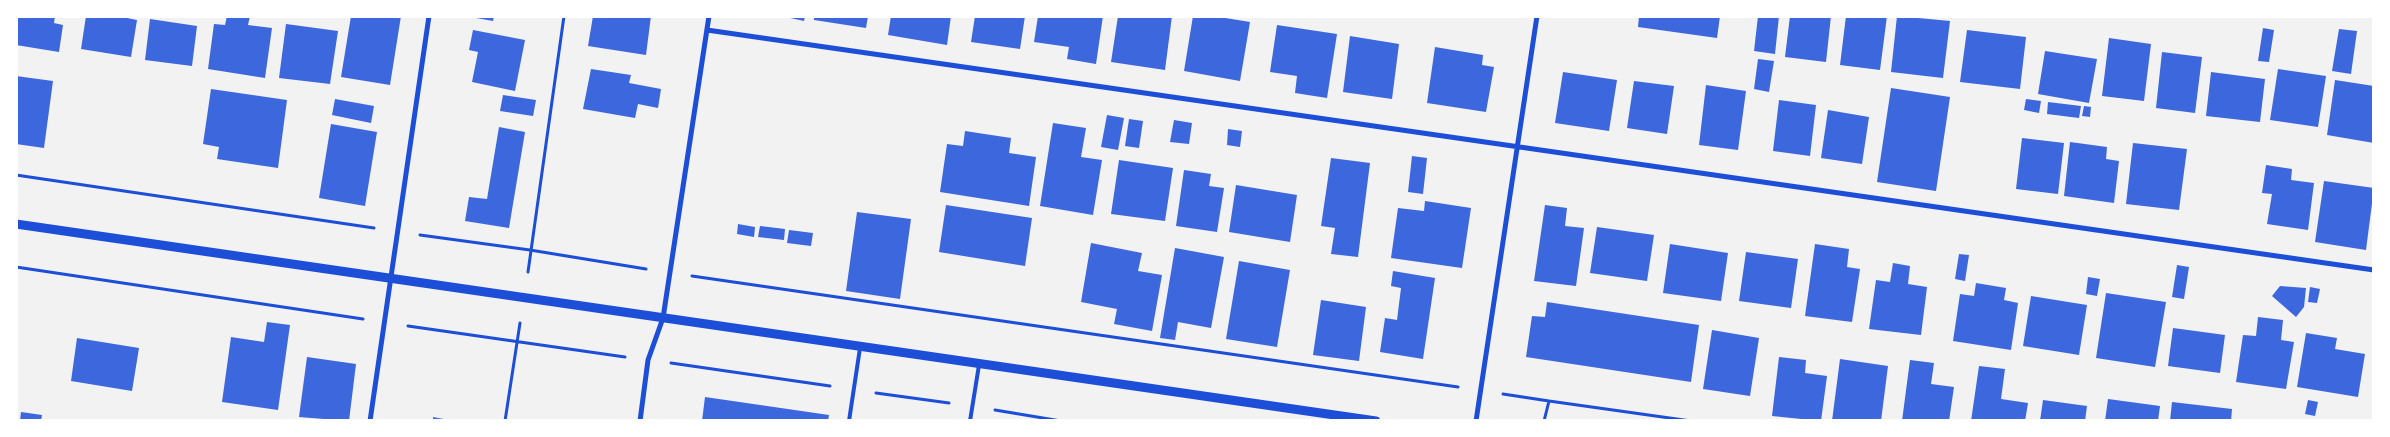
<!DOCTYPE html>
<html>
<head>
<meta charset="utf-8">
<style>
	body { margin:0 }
	#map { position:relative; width:2390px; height:437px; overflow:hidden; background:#f2f2f2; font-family:"Source Sans 3",sans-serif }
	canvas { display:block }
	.frame { position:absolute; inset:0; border:18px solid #fff; pointer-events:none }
</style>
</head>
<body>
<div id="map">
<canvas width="2390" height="437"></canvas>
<div class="frame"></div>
</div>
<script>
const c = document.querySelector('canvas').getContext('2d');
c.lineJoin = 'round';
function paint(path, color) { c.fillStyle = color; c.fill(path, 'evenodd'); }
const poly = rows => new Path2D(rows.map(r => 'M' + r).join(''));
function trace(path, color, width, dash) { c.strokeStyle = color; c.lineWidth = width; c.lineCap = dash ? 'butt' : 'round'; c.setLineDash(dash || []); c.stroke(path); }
paint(poly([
	[16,16,55,16,54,23,63,25,59,52,16,45],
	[86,16,117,16,137,20,131,57,81,49],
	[227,16,250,16,248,25,272,28,265,78,208,69,214,24,225,25],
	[351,16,401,16,390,85,341,77],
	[465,16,494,16,493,21],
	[593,16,651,16,646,55,588,46],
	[781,16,805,16,804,21],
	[814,16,868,16,866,28,814,20],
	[891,16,951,16,947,45,888,35],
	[975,16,1025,16,1020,49,971,42],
	[1038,16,1103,16,1096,64,1067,59,1069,47,1034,42],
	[1118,16,1172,16,1165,70,1111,62],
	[1193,16,1213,16,1250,22,1240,81,1184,71],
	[1639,16,1720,16,1717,38,1638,27],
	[1758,16,1779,16,1775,54,1754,51],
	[1790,16,1831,16,1826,62,1785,57],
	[1846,16,1887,16,1880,70,1840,65],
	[1897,16,1950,21,1943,78,1891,72],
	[150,19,197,26,192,66,145,60],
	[286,24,338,31,330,84,279,78],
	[1277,25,1337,34,1327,98,1295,93,1297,76,1270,72],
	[2263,28,2274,30,2269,62,2258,61],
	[2339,29,2357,31,2351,74,2332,71],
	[473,30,525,40,515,91,472,82,478,52,469,50],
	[1967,30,2026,37,2020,89,1960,82],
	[1350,36,1399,44,1392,99,1343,92],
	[2109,38,2151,44,2144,101,2102,96],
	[1435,47,1483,55,1482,65,1494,67,1486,112,1427,103],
	[2045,51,2097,59,2089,103,2038,94],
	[2162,52,2202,57,2195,113,2156,108],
	[1758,59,1774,61,1769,92,1754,89],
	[591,69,631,75,629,83,661,89,658,108,638,104,635,118,583,109],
	[2278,69,2326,76,2318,127,2270,120],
	[1563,72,1617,80,1609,131,1555,123],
	[2211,72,2265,79,2260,122,2206,116],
	[16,76,53,81,44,148,16,144],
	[2335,80,2374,86,2374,143,2327,135],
	[1634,81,1674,86,1667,134,1627,128],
	[1706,85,1746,91,1738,150,1699,145],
	[1891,88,1950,97,1936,191,1877,182],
	[211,89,287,100,278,168,217,159,219,147,203,144],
	[503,95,536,100,533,116,500,111],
	[335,99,374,106,371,123,332,115],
	[2026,99,2041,101,2039,113,2024,110],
	[1779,100,1816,105,1810,156,1773,151],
	[2048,102,2081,106,2079,118,2047,114],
	[2084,106,2091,107,2090,117,2082,116],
	[1828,110,1869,117,1862,164,1821,158],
	[1107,115,1124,118,1118,150,1101,147],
	[1129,119,1143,121,1139,148,1125,146],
	[1174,120,1192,123,1189,144,1170,142],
	[1053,123,1086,128,1081,157,1102,160,1093,215,1040,206],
	[331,124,377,132,365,206,319,198],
	[499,127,525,132,509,228,465,221,469,197,487,199],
	[1228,129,1242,131,1240,147,1227,145],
	[965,131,1011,138,1009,153,1036,157,1029,206,940,192,947,144,963,146],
	[2022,138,2064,143,2058,194,2016,189],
	[2070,142,2107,147,2106,159,2119,161,2114,203,2064,196],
	[2133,143,2187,149,2179,210,2126,204],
	[1412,156,1427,158,1423,194,1408,192],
	[1331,158,1370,163,1358,257,1331,254,1335,228,1321,226],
	[1119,160,1173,168,1165,221,1111,214],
	[2266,165,2292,169,2291,180,2314,183,2308,230,2267,224,2272,194,2262,193],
	[1184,170,1211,174,1209,186,1224,188,1217,232,1176,226],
	[2324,181,2374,188,2366,250,2315,242],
	[1236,185,1297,195,1290,242,1229,232],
	[1425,201,1471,208,1462,268,1391,258,1398,208,1424,211],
	[946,205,1032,218,1025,266,939,252],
	[1545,205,1567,208,1565,226,1584,228,1576,286,1534,281],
	[857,212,911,219,900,299,846,291],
	[738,224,755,227,754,237,737,234],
	[760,226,785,229,784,240,758,237],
	[1597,227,1654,235,1647,281,1590,273],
	[789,230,813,233,811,246,787,243],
	[1091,243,1142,253,1138,271,1162,275,1152,331,1114,324,1117,309,1081,302],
	[1670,244,1728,253,1721,301,1663,293],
	[1815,244,1849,249,1847,267,1860,269,1852,322,1805,316],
	[1175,248,1224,257,1211,328,1178,322,1175,340,1160,338],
	[1746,252,1798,259,1791,308,1739,301],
	[1959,254,1969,255,1965,281,1955,279],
	[1239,261,1290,270,1277,347,1226,339],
	[1893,263,1910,266,1908,284,1927,287,1921,335,1869,329,1876,280,1890,282],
	[2177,265,2189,267,2184,299,2172,297],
	[1393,271,1435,278,1423,359,1380,352,1385,318,1397,320,1401,288,1391,286],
	[2088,277,2100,279,2097,296,2086,294],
	[1976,283,2006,288,2004,300,2018,303,2011,350,1953,341,1960,294,1974,296],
	[2280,286,2306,288,2304,307,2296,317,2272,296],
	[2310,287,2320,289,2317,303,2308,302],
	[2106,293,2166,302,2155,367,2096,358],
	[2031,296,2087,305,2079,355,2023,346],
	[1321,300,1366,307,1359,361,1313,355],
	[1547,302,1699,325,1691,382,1526,357,1532,316,1545,317],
	[2258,317,2283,320,2281,340,2294,342,2286,389,2236,382,2243,335,2256,336],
	[267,322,290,325,278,410,222,402,231,337,264,342],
	[2173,328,2225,335,2220,373,2168,366],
	[1712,330,1759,338,1750,396,1703,389],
	[2306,333,2337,338,2335,349,2365,354,2358,397,2297,387],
	[77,338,139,348,132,391,71,381],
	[307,357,356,364,349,421,299,417],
	[1779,357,1806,360,1805,373,1827,376,1821,421,1772,416],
	[1840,359,1888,366,1881,421,1832,421],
	[1910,360,1934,363,1931,384,1954,387,1949,421,1902,421],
	[1979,366,2005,369,2001,399,2028,403,2025,421,1971,421],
	[705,397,829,415,828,421,702,421],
	[2108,399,2160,406,2158,421,2105,421],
	[2043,400,2087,406,2085,421,2040,421],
	[2308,400,2318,402,2315,416,2305,414],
	[2172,402,2232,409,2231,421,2170,421],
	[21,412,42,415,41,421,20,421],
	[433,417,449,420,449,421,433,421]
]), '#3d67dc');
trace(poly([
	[16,175,374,228],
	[420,235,530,250,646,269],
	[16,267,363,319],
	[528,272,564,16],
	[692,276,1458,387],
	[408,326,625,357],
	[671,363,830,386],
	[876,393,949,403],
	[1503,394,1549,401,1544,421],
	[1549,401,1691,421],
	[995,410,1061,421],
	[505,421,520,323]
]), '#1d4ed8', 3);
trace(poly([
	[849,421,860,348],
	[970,421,979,365]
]), '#1d4ed8', 4);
trace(poly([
	[707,30,2374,270],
	[370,421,429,16],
	[640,421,648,360,663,318,709,16],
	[1476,421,1537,16]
]), '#1d4ed8', 5);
trace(poly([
	[16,224,1376,421]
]), '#1d4ed8', 9);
</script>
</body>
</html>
